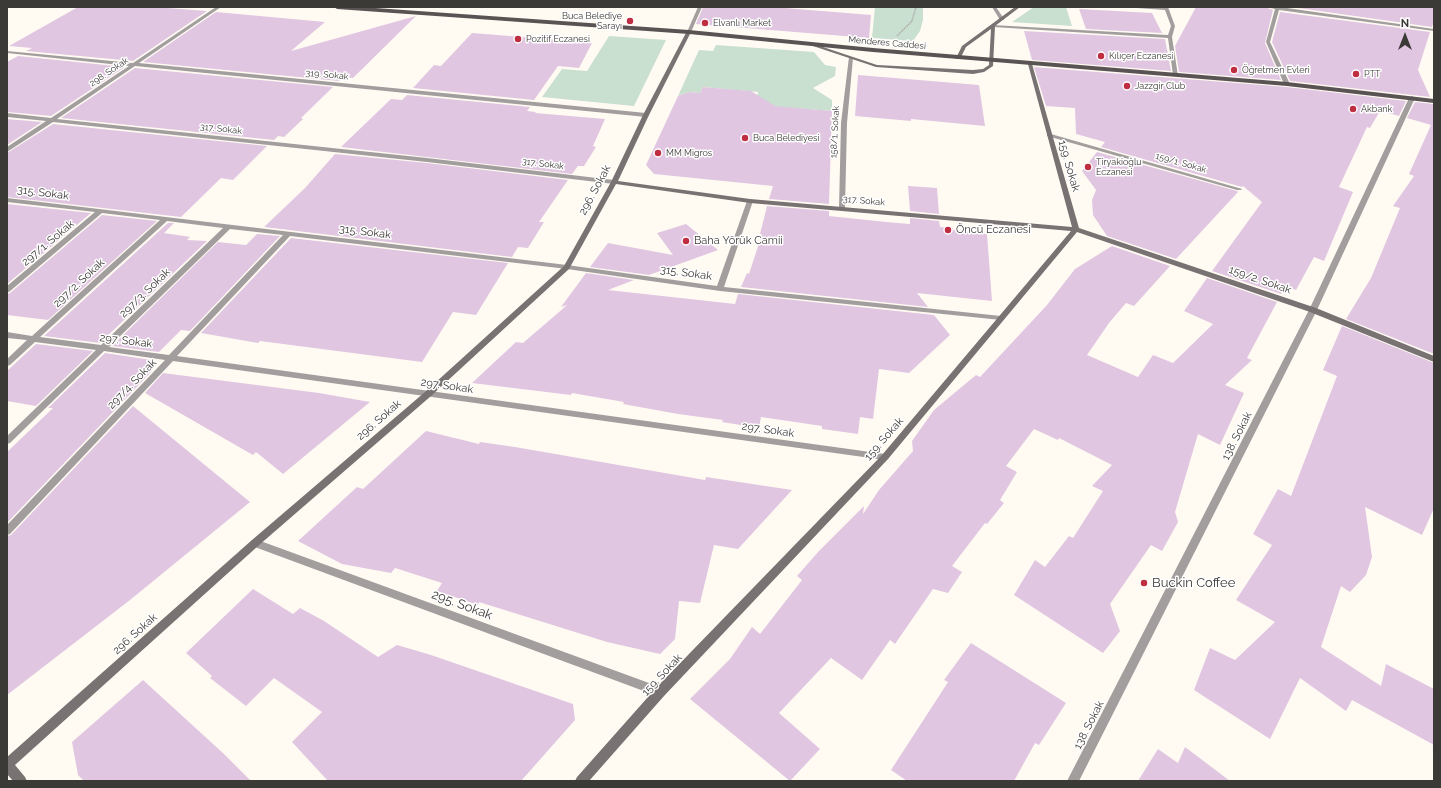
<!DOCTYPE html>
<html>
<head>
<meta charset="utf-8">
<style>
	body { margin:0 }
	#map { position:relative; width:1441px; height:788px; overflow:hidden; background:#fffbf3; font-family:Raleway,sans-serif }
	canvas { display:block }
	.frame { position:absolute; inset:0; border:8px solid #3c3a37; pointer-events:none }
	.north { position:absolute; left:1385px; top:16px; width:40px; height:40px; -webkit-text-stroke:3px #fff; paint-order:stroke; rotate:0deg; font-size:11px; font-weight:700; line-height:16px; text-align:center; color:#3c3a37 }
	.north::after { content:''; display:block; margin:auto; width:14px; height:18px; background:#3c3a37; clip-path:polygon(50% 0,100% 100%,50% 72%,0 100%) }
</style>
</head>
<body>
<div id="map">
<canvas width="1441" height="788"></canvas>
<div class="frame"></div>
<div class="north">N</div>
</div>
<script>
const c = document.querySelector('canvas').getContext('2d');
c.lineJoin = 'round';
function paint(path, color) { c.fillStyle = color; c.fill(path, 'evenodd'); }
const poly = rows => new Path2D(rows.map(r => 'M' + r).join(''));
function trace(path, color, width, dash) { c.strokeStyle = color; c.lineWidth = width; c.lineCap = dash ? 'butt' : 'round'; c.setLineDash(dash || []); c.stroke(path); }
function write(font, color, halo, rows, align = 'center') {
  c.font = font + ' Raleway,sans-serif'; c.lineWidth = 3; c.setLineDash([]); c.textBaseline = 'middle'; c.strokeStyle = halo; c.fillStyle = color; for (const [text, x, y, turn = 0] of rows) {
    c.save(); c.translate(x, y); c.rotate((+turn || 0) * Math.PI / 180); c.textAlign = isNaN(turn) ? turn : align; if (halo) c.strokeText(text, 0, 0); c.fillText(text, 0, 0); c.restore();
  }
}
paint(poly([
	[875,7,923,7,923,20,920,31,913,41,872,38],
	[1034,7,1066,7,1072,26,1012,22],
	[609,36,666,40,634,106,542,97,562,69,587,71],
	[716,45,814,52,825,65,836,67,835,76,813,88,832,100,832,111,767,106,757,97,758,92,703,87,700,93,689,92,678,96,699,50,713,51]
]), '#c9dfd0');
paint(poly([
	[78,7,154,7,207,11,133,61,26,51,32,48,9,46],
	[703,7,773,7,871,15,869,38,696,24],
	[1196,7,1265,7,1273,10,1265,43,1281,80,1179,72,1175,46],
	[1291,7,1434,7,1434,20,1432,27],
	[1079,9,1152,13,1162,33,1086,29],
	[216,12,325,22,291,51,416,16,353,78,344,77,339,81,143,62],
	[1280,12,1430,32,1418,70,1430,97,1290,81,1272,42],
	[1024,31,1165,39,1171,71,1032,60],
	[472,33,573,41,592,43,579,68,558,66,534,100,413,88,434,65,441,66],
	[18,56,125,67,51,116,7,112,7,62],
	[1034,67,1287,87,1406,101,1399,116,1380,111,1370,128,1367,127,1339,187,1353,192,1324,261,1314,257,1296,290,1285,286,1281,294,1212,271,1262,202,1243,186,1242,187,1101,147,1105,142,1076,134,1075,108,1046,106],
	[135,68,333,87,301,118,303,119,284,137,278,136,274,140,61,118],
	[858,75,979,85,985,126,911,119,911,121,855,116],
	[703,87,751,91,775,106,832,111,829,204,769,199,773,186,654,174,646,165,678,96,689,92,700,93],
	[407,95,530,107,527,111,536,112,535,113,605,119,593,146,596,147,584,166,578,166,572,174,341,147,391,99,402,100],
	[1415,102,1433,104,1434,107,1434,354,1346,319,1371,278,1400,208,1393,206,1414,176,1409,174,1431,125,1407,118],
	[7,119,42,122,7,145],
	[53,124,267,146,233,180,221,178,181,217,7,197,7,153],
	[1097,152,1237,191,1238,192,1176,259,1107,236,1093,215,1092,200,1096,190,1082,171],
	[335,154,427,163,568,180,539,222,544,222,528,248,518,247,512,257,264,227,305,188],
	[908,186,937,188,939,214,910,211],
	[7,204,91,213,7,284],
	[767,206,829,211,829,216,886,222,910,224,910,218,939,221,940,227,953,228,953,230,987,234,992,301,917,293,928,307,741,287,747,273,749,274,762,234,760,234],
	[102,215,157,221,48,320,7,315,7,294,10,293],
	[168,223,174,223,164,233,190,237,187,240,207,241,100,343,44,336],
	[686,224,718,250,649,275,590,267,608,243,673,255,657,233],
	[257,234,280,236,190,331,181,330,159,352,112,346,218,242,246,245],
	[291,238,508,263,476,315,453,312,422,362,260,341,258,343,201,333],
	[1112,246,1170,266,1134,306,1126,303,1109,323,1087,355,1138,377,1153,355,1173,363,1213,324,1184,311,1207,278,1277,302,1247,358,1252,360,1225,385,1244,393,1220,445,1198,434,1175,512,1178,522,1162,551,1151,545,1110,604,1120,631,1103,653,1014,595,1035,560,1045,567,1069,536,1073,538,1103,491,1092,486,1112,465,1059,438,1058,440,1034,429,1006,466,1017,472,1000,500,1004,503,987,524,985,523,952,566,962,572,948,593,933,589,895,644,890,640,862,680,831,658,779,713,820,749,790,781,690,699,730,659,752,627,760,634,802,580,797,576,819,551,864,506,863,514,879,490,913,451,912,441,934,410,976,375,980,377,1047,305,1075,269],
	[586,273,634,280,608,290,735,304,738,294,934,315,950,335,909,373,879,369,873,419,860,417,858,434,822,429,822,426,761,417,759,428,722,422,723,420,678,414,623,404,624,402,572,393,571,395,472,383,516,342,523,343,566,306,567,305,561,307],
	[1342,326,1434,363,1434,508,1422,535,1365,507,1372,557,1366,575,1350,592,1341,586,1321,647,1381,686,1386,664,1434,689,1434,745,1352,700,1346,711,1300,678,1270,739,1194,690,1210,648,1235,660,1275,622,1236,600,1272,545,1253,534,1278,489,1291,496,1337,376,1323,370],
	[36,344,93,351,36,406,7,401,7,371],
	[105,353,152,360,143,370,152,371,7,523,7,452,53,408,48,408],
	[163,373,319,393,370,402,283,474,256,452,253,455,145,393],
	[133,406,250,502,130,600,7,695,7,536,11,535],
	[426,431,479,444,480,442,515,447,705,480,706,477,792,490,738,549,714,545,700,603,679,601,675,639,660,654,607,642,479,602,478,605,437,591,442,583,395,568,391,573,342,564,298,541,357,487,363,489],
	[253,589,293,614,300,608,324,621,378,657,397,645,431,655,573,704,575,720,521,781,328,781,292,742,322,712,274,678,246,706,210,678,212,676,186,653],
	[971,643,1066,703,1039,745,1035,743,1014,781,907,781,891,770,948,682,944,680],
	[143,680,224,754,251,781,84,781,78,775,72,742],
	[1185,747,1230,781,1138,781,1158,749,1178,763]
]), '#e1c6e1');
trace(poly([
	[897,36,912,21,916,7]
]), '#a5a29c', 1.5, [1, 1]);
paint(poly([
	[992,7,996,7,1004,19,1004,20,1000,20,992,7]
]), '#a29e9e');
paint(poly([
	[216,7,221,7,139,63,646,113,649,115,646,117,135,66,57,119,427,158,614,180,617,182,614,184,427,162,53,122,7,152,7,147,46,121,7,117,7,113,51,118,129,66,7,53,7,51,133,63,216,7],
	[698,7,702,7,691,32,687,33,687,32,698,7],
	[1135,7,1168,7,1175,26,1172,37,1178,76,1173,75,1168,38,993,27,991,26,993,25,1168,35,1171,26,1165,10,1137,8,1135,7],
	[1266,7,1280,7,1434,29,1434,31,1279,10,1270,42,1290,84,1287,86,1284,84,1266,42,1275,9,1266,7],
	[849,57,853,58,847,123,845,208,842,210,839,208,841,123,849,57],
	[1412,96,1415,98,1317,310,1079,781,1067,781,1309,310,1409,98,1412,96],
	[1047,134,1051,134,1242,189,1241,190,1237,190,1047,136,1047,134],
	[7,198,567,265,717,286,747,201,750,199,753,201,724,287,1001,316,1005,318,1001,320,720,291,567,269,290,236,177,356,885,454,888,455,889,457,888,459,885,460,173,361,10,534,7,535,7,525,165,360,104,351,10,443,7,444,7,436,96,350,35,342,10,365,7,366,7,359,27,340,7,338,7,332,32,336,160,220,102,213,9,292,7,292,7,286,95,212,7,202,7,198],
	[167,221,223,228,101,345,40,337,167,221],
	[230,229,283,235,169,355,109,347,230,229],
	[255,539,660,687,664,688,665,692,664,696,660,697,252,546,250,543,252,540,255,539]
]), '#a29e9e');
paint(poly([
	[1015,7,1020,7,995,26,993,66,984,72,973,74,876,67,810,45,814,44,877,65,973,70,983,69,989,65,991,29,966,47,960,59,956,59,956,58,962,46,1015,7],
	[687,31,691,32,649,115,618,181,750,199,1072,227,1028,64,1030,63,1032,64,1079,228,1316,308,1434,356,1434,362,1310,312,1077,232,888,459,664,696,589,781,575,781,577,777,656,688,882,455,1071,231,750,203,616,184,569,269,431,396,258,546,15,765,25,777,27,781,13,781,7,774,7,757,252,540,425,392,564,266,611,182,643,115,687,31]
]), '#787272');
paint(poly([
	[334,7,361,7,689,30,873,48,1287,82,1434,99,1434,103,1287,86,873,52,689,34,337,9,334,7]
]), '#5a5353');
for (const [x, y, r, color] of [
	[630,21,4,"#bf2e40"],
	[705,23,4,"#bf2e40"],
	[518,39,4,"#bf2e40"],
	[1101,56,4,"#bf2e40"],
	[1234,70,4,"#bf2e40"],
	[1356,74,4,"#bf2e40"],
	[1127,86,4,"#bf2e40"],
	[1353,109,4,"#bf2e40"],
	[745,138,4,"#bf2e40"],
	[658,153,4,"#bf2e40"],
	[1088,167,4,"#bf2e40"],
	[948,230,4,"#bf2e40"],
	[686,241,4,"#bf2e40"],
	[1144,583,4,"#bf2e40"]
]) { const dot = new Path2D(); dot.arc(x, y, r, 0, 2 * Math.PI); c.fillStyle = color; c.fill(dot); trace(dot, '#fff', 1.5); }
write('9px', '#3c3a37', '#fff', [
	["Buca Belediye",622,16,"right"],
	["Sarayı",622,26,"right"],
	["Elvanlı Market",713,23],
	["Pozitif Eczanesi",526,39],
	["Kılıçer Eczanesi",1109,56],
	["Öğretmen Evleri",1242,70],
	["PTT",1364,74],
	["Jazzgir Club",1135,86],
	["Akbank",1361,109],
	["Buca Belediyesi",753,138],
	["MM Migros",666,153],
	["Tiryakioğlu",1096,162],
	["Eczanesi",1096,172]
], 'left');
write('9px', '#3c3a37', '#fff', [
	["Menderes Caddesi",887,43,5],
	["298. Sokak",109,72,-34],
	["319. Sokak",327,75,5],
	["317. Sokak",221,129,6],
	["158/1. Sokak",835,132,-87],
	["159/1. Sokak",1181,163,16],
	["317. Sokak",543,164,7],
	["317. Sokak",864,201,5]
]);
write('11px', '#3c3a37', '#fff', [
	["159. Sokak",1069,166,74],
	["296. Sokak",595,190,-62],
	["315. Sokak",43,193,7],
	["315. Sokak",365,232,7],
	["297/1. Sokak",48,243,-40],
	["315. Sokak",686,273,8],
	["159/2. Sokak",1260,280,19],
	["297/2. Sokak",79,283,-43],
	["297/3. Sokak",145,293,-44],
	["297. Sokak",126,341,7],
	["297/4. Sokak",132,384,-46],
	["297. Sokak",447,386,8],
	["296. Sokak",379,420,-41],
	["297. Sokak",768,430,8],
	["138. Sokak",1237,436,-63],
	["159. Sokak",884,439,-49],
	["296. Sokak",135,634,-42],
	["159. Sokak",662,675,-47],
	["138. Sokak",1089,725,-63]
]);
write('11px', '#3c3a37', '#fff', [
	["Öncü Eczanesi",956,230],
	["Baha Yörük Camii",694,241]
], 'left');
write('13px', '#3c3a37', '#fff', [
	["Buckin Coffee",1152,583]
], 'left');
write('13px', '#3c3a37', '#fff', [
	["295. Sokak",462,605,20]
]);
</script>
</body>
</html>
